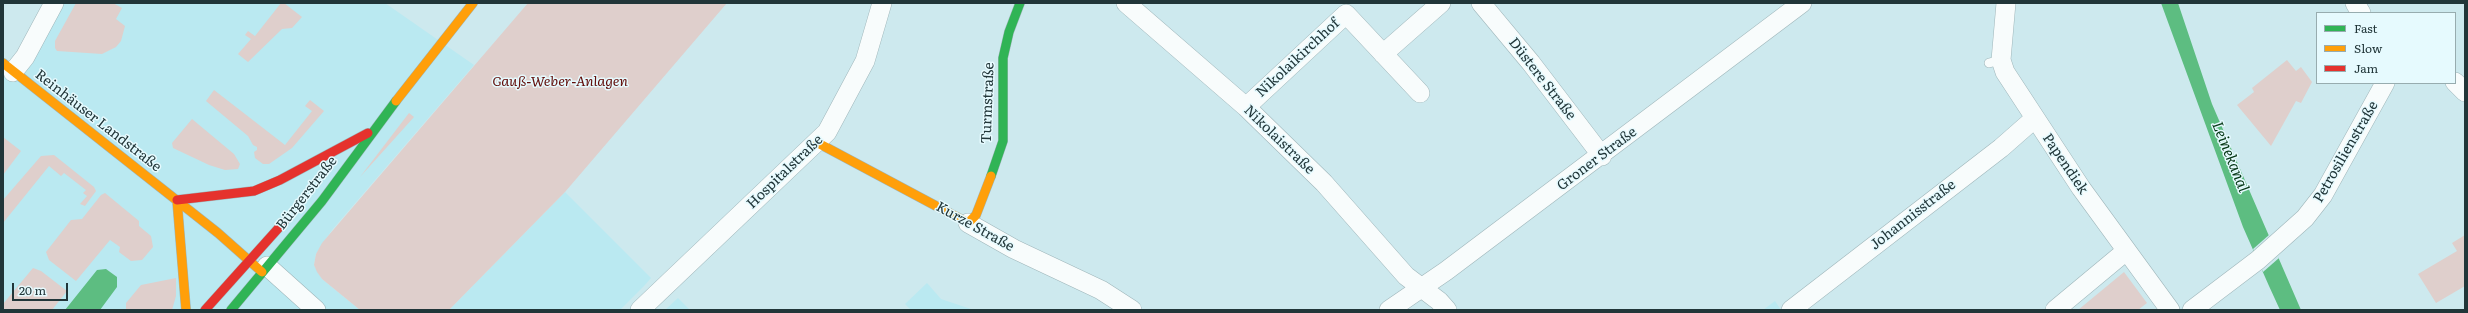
<!DOCTYPE html>
<html>
<head>
<meta charset="utf-8">
<style>
	body { margin:0 }
	#map { position:relative; width:2468px; height:313px; overflow:hidden; background:#cde9ee; font-family:Literata,serif }
	canvas { display:block }
	.frame { position:absolute; inset:0; border:4px solid #213639; pointer-events:none }
	.legend { position:absolute; left:2316px; top:12px; width:140px; height:72px; box-sizing:border-box; background:#e6fafe; border:1px solid #97acaf; margin:0; padding:5px 7px; list-style:none; font-size:12px; color:#213639 }
	.legend li { display:flex; align-items:center; gap:8px; height:20px }
	.legend b { width:20px; border:1px solid #97acaf }
	.scale { position:absolute; left:12px; top:283px; width:56px; height:18px; box-sizing:border-box; border:2px solid #213639; border-top:0; padding-left:5px; font-size:12px; line-height:14px; white-space:nowrap; color:#213639; -webkit-text-stroke:3px #e6fafe; paint-order:stroke }
</style>
</head>
<body>
<div id="map">
<canvas width="2468" height="313"></canvas>
<div class="frame"></div>
<ul class="legend">
<li><b style="height:5px;background:#30b455"></b>Fast</li>
<li><b style="height:5px;background:#ff9f0a"></b>Slow</li>
<li><b style="height:5px;background:#e5322d"></b>Jam</li>
</ul>
<div class="scale">20 m</div>
</div>
<script>
const c = document.querySelector('canvas').getContext('2d');
c.lineJoin = 'round';
function paint(path, color) { c.fillStyle = color; c.fill(path, 'evenodd'); }
const poly = rows => new Path2D(rows.map(r => 'M' + r).join(''));
function trace(path, color, width, dash) { c.strokeStyle = color; c.lineWidth = width; c.lineCap = dash ? 'butt' : 'round'; c.setLineDash(dash || []); c.stroke(path); }
function write(font, color, halo, rows, align = 'center') {
  c.font = font + ' Literata,serif'; c.lineWidth = 3; c.setLineDash([]); c.textBaseline = 'middle'; c.strokeStyle = halo; c.fillStyle = color; for (const [text, x, y, turn = 0] of rows) {
    c.save(); c.translate(x, y); c.rotate((+turn || 0) * Math.PI / 180); c.textAlign = isNaN(turn) ? turn : align; if (halo) c.strokeText(text, 0, 0); c.fillText(text, 0, 0); c.restore();
  }
}
paint(poly([
	[62,3,385,3,474,65,332,230,316,254,314,265,322,279,360,310,3,310,3,67,17,78],
	[565,192,651,278,644,286,620,310,449,310],
	[927,283,941,299,974,310,911,310,905,304],
	[678,298,690,310,665,310],
	[1775,301,1781,310,1763,310]
]), '#bae9f1');
paint(poly([
	[76,3,113,3,122,8,116,19,125,26,121,41,116,47,102,54,57,51,55,48,55,41],
	[281,3,284,3,302,17,292,28,282,29,248,62,238,54,251,39,245,35,248,31,255,36],
	[528,3,727,3,565,192,449,310,360,310,322,279,317,272,314,265,316,254,322,243],
	[2287,60,2296,71,2301,67,2312,82,2301,103,2296,101,2271,146,2237,105,2254,92,2252,88],
	[214,90,285,145,312,111,305,106,310,100,324,111,292,148,269,164,263,164,255,158,254,152,257,150,257,147,253,145,248,136,206,101],
	[409,113,414,117,360,177],
	[192,119,234,154,240,164,238,169,225,170,209,165,173,148,172,143],
	[3,137,21,151,3,175],
	[54,155,94,187,96,191,85,206,80,204,87,196,83,193,86,190,64,173,61,176,49,166,3,223,3,200,41,156],
	[105,193,139,221,139,226,151,236,153,247,142,260,131,261,119,252,120,247,110,240,76,281,49,260,46,252,71,220,82,219,101,195],
	[2465,235,2465,286,2436,303,2418,274,2457,251,2452,243],
	[33,268,41,271,67,291,52,310,3,310,3,304],
	[2124,272,2147,303,2138,310,2078,310],
	[176,278,176,296,172,310,126,310,126,303,141,285]
]), '#dfcfcc');
paint(poly([
	[2161,3,2178,3,2212,104,2301,310,2280,310,2269,286,2243,227],
	[106,269,117,277,117,287,100,310,65,310,97,270]
]), '#5dbd81');
paint(poly([
	[2269,235,2279,258,2263,272,2253,249]
]), '#cde9ee');
const lane = poly([
	[1989,63,2001,60]
]);
const street = poly([
	[1126,3,1246,107,1324,183,1406,276,1439,301,1447,310],
	[1481,3,1531,63,1602,156],
	[2006,3,2001,60,2005,72,2081,188,2170,310],
	[2355,3,2361,13],
	[1383,54,1441,3],
	[13,72,25,57,54,3],
	[2455,82,2465,92],
	[1246,107,1346,14,1420,93],
	[968,223,1014,249,1101,290,1132,310],
	[267,266,316,310],
	[640,310,827,132,865,61,882,3],
	[1389,310,1446,271,1802,3],
	[1791,310,2001,148,2034,119],
	[2055,310,2126,251],
	[2192,310,2258,260,2305,218,2323,195,2385,83]
]);
const fast = poly([
	[991,176,1003,141,1003,58,1009,32,1020,3],
	[231,310,322,201,396,101]
]);
const slow = poly([
	[3,63,218,233,262,272],
	[396,101,473,3],
	[818,143,968,223,976,215,991,176],
	[177,200,186,310]
]);
const jam = poly([
	[177,200,254,191,280,180,368,133],
	[205,310,284,222]
]);
trace(lane, '#9eb5b9', 10);
trace(street, '#9eb5b9', 20);
trace(fast, '#9eb5b9', 10);
trace(slow, '#9eb5b9', 10);
trace(jam, '#9eb5b9', 10);
trace(lane, '#f8fcfc', 9);
trace(street, '#f8fcfc', 19);
trace(fast, '#30b455', 9);
trace(slow, '#ff9f0a', 9);
trace(jam, '#e5322d', 9);
write('14px', '#213639', '#e6fafe', [
	["Nikolaikirchhof",1298,58,-43],
	["Düstere Straße",1542,79,52],
	["Turmstraße",988,103,-88],
	["Reinhäuser Landstraße",98,121,38],
	["Nikolaistraße",1279,140,44],
	["Petrosilienstraße",2346,152,-60],
	["Groner Straße",1597,159,-37],
	["Papendiek",2065,164,56],
	["Hospitalstraße",785,172,-44],
	["Bürgerstraße",307,193,-52],
	["Johannisstraße",1913,215,-38],
	["Kurze Straße",975,227,29]
]);
write('italic 14px', '#620d09', '#e6fafe', [
	["Gauß-Weber-Anlagen",560,82]
]);
write('italic 15px', '#033513', '#e6fafe', [
	["Leinekanal",2230,157,68]
]);
</script>
</body>
</html>
